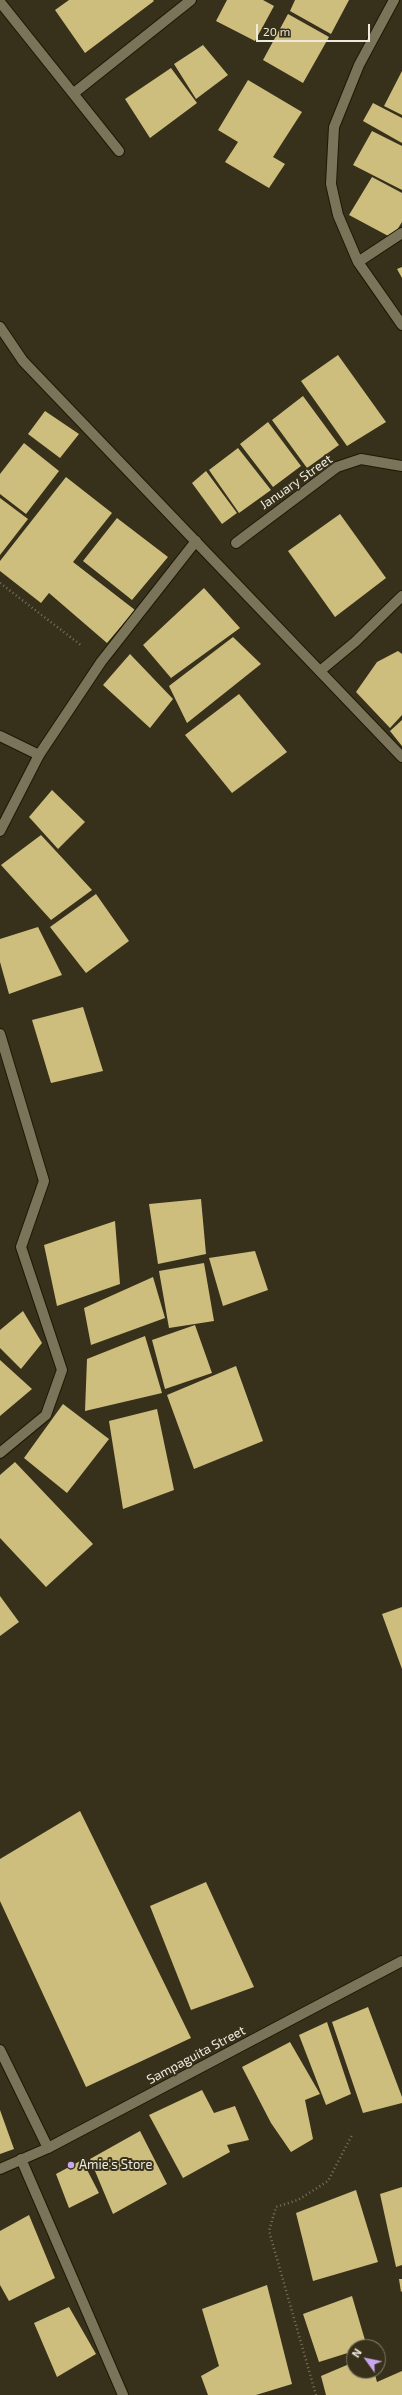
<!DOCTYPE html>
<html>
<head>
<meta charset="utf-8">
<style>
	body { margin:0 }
	#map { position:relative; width:402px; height:2395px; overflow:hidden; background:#37311b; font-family:"Exo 2",sans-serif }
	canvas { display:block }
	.north { position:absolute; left:346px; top:2339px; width:40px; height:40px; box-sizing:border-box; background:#37311b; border:1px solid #807b69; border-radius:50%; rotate:303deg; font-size:11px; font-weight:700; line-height:16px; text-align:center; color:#eeeadd }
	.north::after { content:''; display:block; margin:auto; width:14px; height:18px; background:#c8a6ef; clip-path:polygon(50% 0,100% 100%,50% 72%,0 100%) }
	.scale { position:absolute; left:256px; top:24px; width:114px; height:18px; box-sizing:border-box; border:2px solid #eeeadd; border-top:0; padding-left:5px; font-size:12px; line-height:14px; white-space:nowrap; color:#eeeadd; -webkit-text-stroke:3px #37311b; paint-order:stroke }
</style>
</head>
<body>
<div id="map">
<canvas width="402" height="2395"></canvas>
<div class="north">N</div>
<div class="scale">20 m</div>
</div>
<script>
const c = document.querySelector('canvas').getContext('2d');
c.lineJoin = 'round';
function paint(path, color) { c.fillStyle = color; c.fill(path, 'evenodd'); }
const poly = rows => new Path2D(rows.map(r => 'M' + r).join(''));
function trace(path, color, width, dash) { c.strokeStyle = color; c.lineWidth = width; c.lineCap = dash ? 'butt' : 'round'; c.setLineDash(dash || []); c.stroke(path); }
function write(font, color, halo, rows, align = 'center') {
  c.font = font + ' "Exo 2",sans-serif'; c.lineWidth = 4; c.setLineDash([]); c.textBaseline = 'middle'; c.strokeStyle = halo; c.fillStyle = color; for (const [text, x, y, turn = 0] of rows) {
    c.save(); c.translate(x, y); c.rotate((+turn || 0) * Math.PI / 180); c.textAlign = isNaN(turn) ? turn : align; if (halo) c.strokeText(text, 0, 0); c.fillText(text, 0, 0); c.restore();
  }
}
paint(poly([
	[69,0,153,0,154,1,85,53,55,10],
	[227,0,263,0,274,6,255,41,216,21],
	[295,0,349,0,331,34,290,11],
	[288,14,329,37,303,83,263,60],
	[203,45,228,75,196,99,174,64],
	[171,68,197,103,150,138,125,99],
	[402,71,402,115,384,106],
	[248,80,302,112,273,157,285,164,269,188,225,162,238,142,218,130],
	[373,103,402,118,402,143,363,121],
	[372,131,402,146,402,190,353,165],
	[372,177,402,193,402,222,392,238,349,215],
	[402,267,402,278,397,269],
	[338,355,386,422,347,446,301,381],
	[303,396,339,445,307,468,272,420],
	[45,411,79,434,60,458,28,434],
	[268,422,301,466,273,487,240,444],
	[24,443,59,471,26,514,0,494,0,474],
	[238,448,271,490,239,513,209,470],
	[206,471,237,513,222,524,192,483],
	[66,477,112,513,73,562,135,610,107,643,49,593,41,603,0,571,0,561],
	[0,498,28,519,0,555],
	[340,514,386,578,335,617,288,551],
	[117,518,168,557,132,600,83,561],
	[204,588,240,628,171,678,143,645],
	[233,637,261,664,187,723,169,686],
	[398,651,402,654,402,715,390,728,356,692,377,662],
	[130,654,173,699,150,728,103,685],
	[239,694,287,752,232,793,185,735],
	[402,720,402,746,390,731],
	[52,790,85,822,58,849,29,817],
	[41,835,92,890,51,920,1,865],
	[96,894,129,941,86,973,50,927],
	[38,927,62,975,9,994,0,962,0,939],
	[83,1007,103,1071,51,1083,32,1020],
	[201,1199,206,1254,158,1264,149,1204],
	[115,1221,120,1284,57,1306,44,1245],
	[255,1251,268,1290,223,1306,209,1258],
	[204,1263,214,1321,169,1328,159,1271],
	[153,1277,165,1318,91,1345,84,1308],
	[23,1311,42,1343,21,1369,0,1348,0,1330],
	[195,1325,212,1373,165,1389,152,1340],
	[145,1336,162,1393,85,1411,87,1359],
	[0,1360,32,1389,0,1416],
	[236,1366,263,1441,194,1469,167,1395],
	[63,1404,109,1439,67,1493,24,1458],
	[157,1409,174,1490,123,1509,109,1421],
	[15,1462,93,1544,46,1587,0,1538,0,1475],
	[0,1596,19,1622,0,1636],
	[402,1607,402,1669,382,1614],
	[80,1811,191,2038,86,2087,0,1901,0,1859],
	[206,1882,254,1987,191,2010,150,1906],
	[368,2007,402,2097,402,2103,363,2113,332,2022],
	[327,2022,351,2094,326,2105,299,2035],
	[290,2042,320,2094,305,2100,313,2139,291,2152,271,2123,242,2067],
	[202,2090,214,2113,235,2106,249,2140,227,2145,230,2152,183,2178,149,2115],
	[0,2110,14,2149,0,2154],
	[140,2131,167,2184,113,2214,90,2159],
	[82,2160,99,2193,69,2208,56,2174],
	[402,2187,402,2265,396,2267,380,2194],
	[356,2190,378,2262,313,2281,296,2213],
	[29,2215,55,2278,9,2301,0,2285,0,2231],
	[399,2279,402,2279,402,2291,401,2292],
	[267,2285,292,2384,256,2395,208,2395,201,2376,219,2366,202,2309],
	[352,2296,367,2347,354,2347,354,2351,319,2362,303,2314],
	[69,2307,96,2354,57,2377,34,2323],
	[354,2362,354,2371,374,2371,377,2382,402,2371,402,2395,326,2395,321,2376]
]), '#cebe7e');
const service = poly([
	[0,736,39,755]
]);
const minor = poly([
	[394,0,359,65,334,127,331,184,338,215,358,262,402,325],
	[0,2,119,151],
	[74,93,191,0],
	[358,262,402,233],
	[236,543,337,467,361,459,402,466],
	[320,671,355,642,402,596],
	[0,831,39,755,101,662,196,541],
	[0,1034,44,1181,21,1247,62,1370,46,1415,0,1453],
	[0,2050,48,2148],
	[21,2159,123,2395]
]);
const tertiary = poly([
	[0,327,23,361,402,757],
	[0,2169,48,2148,402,1961]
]);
trace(service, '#1e1904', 12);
trace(minor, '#1e1904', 12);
trace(tertiary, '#1e1904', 12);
trace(poly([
	[0,583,82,646],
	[316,2395,269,2231,276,2207,298,2200,328,2181,352,2135]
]), '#797360', 2.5, [1, 3]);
trace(service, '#7a745b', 10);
trace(minor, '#7a745b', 10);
trace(tertiary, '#7a745b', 10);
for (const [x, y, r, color] of [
	[71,2165,4,"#c8a6ef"]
]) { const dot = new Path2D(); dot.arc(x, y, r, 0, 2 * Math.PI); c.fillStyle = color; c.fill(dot); trace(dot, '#37311b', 1.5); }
write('13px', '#eeeadd', '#37311b', [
	["January Street",296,482,-35],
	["Sampaguita Street",196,2055,-28]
]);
write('13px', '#eeeadd', '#37311b', [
	["Amie's Store",79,2165]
], 'left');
</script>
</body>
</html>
